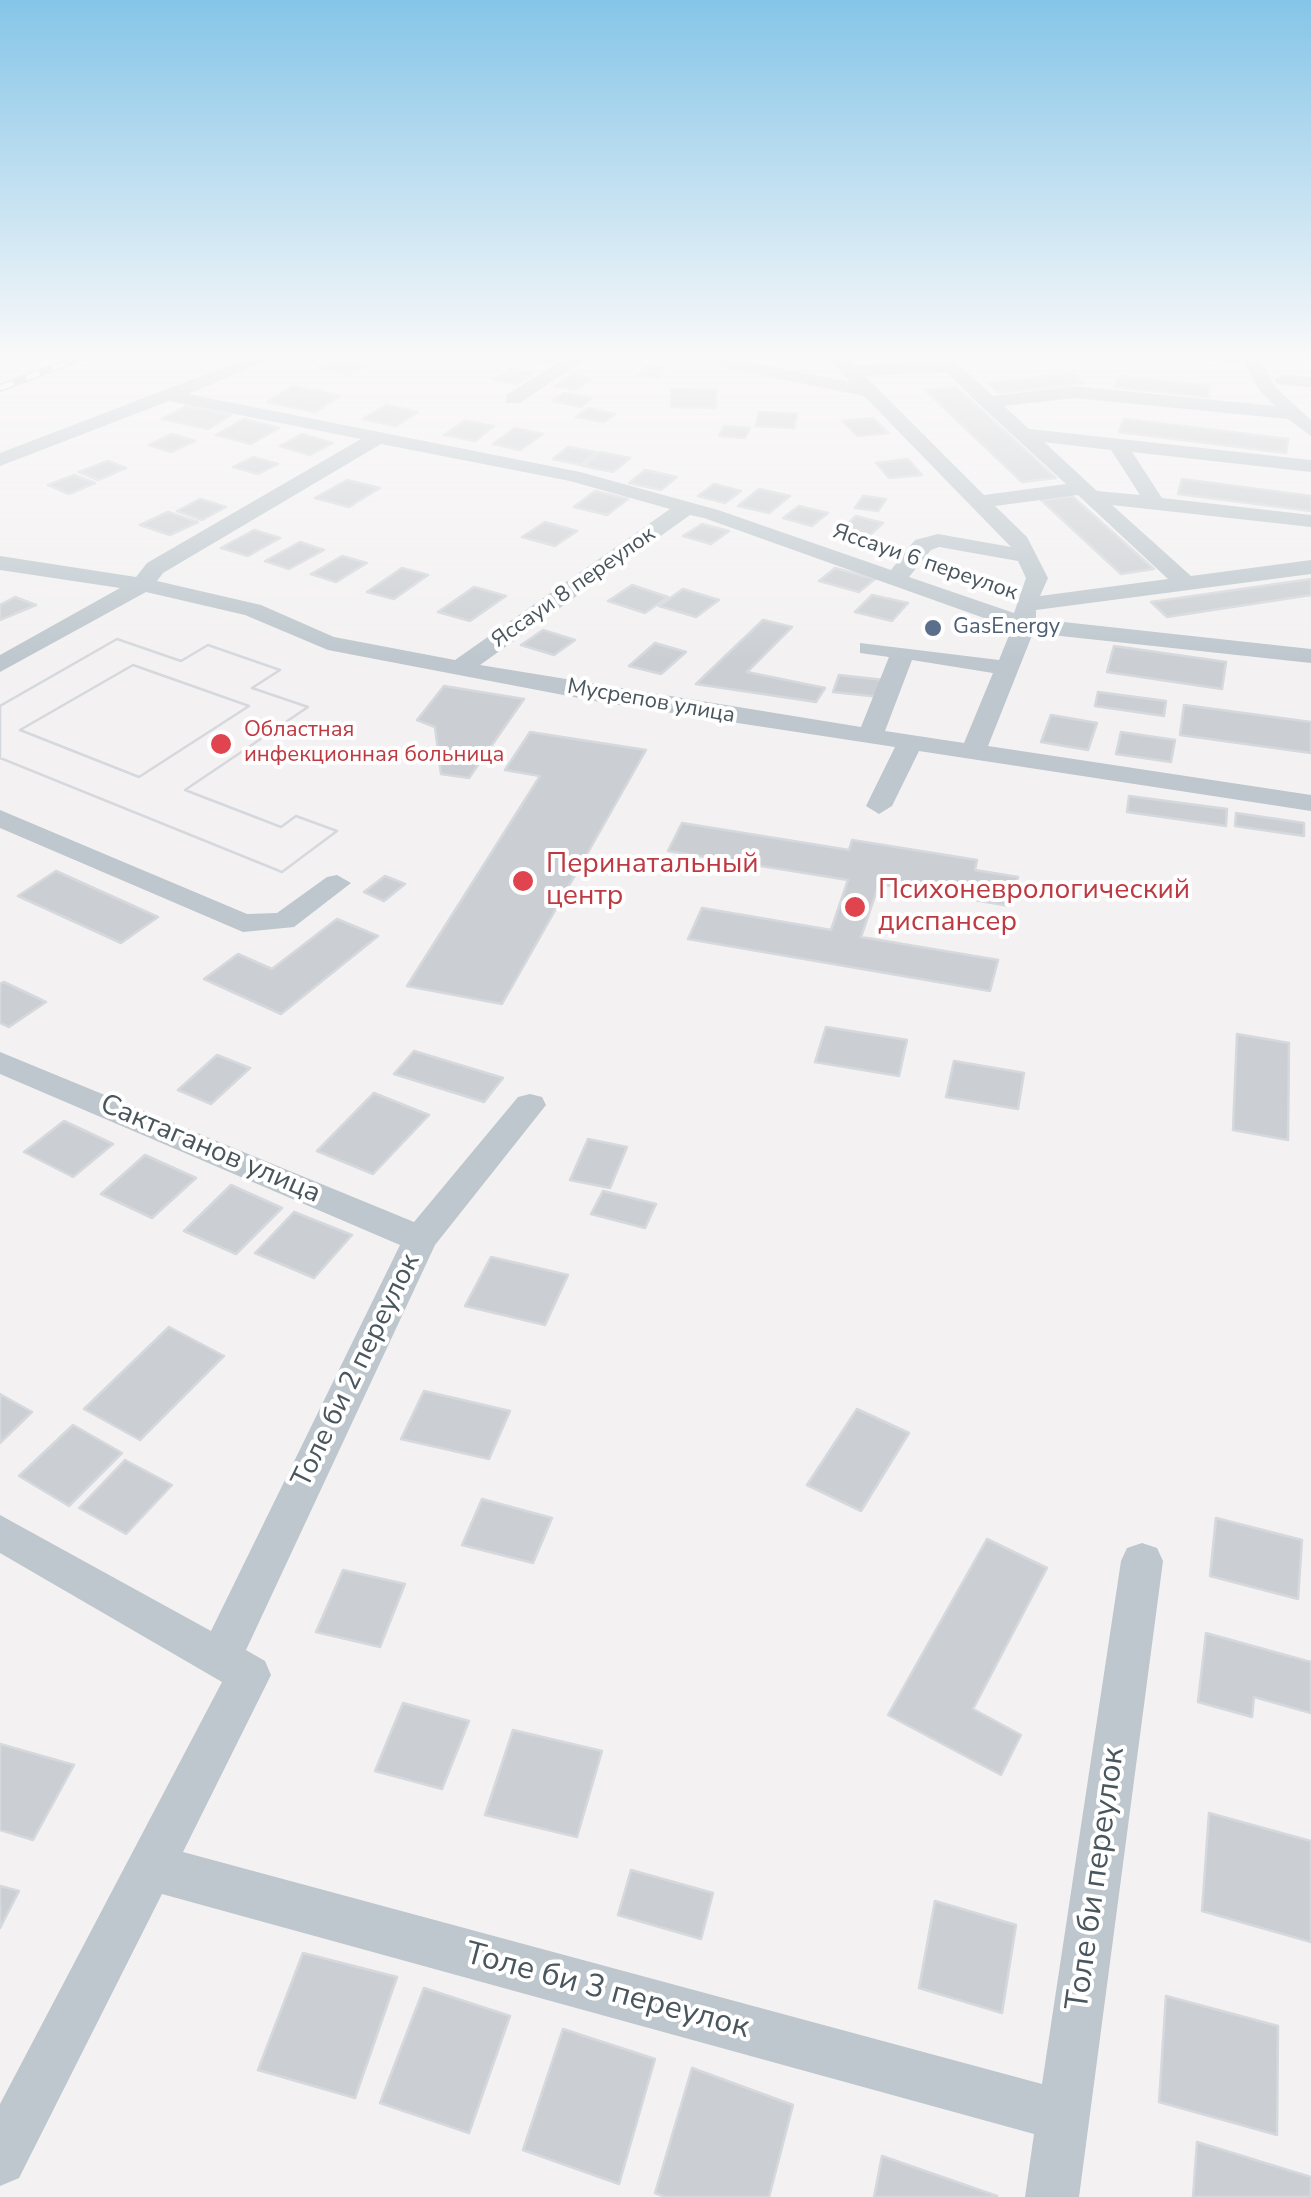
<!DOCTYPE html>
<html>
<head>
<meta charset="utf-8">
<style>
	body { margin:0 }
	canvas { display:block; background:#f3f1f1 }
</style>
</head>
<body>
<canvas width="1311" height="2197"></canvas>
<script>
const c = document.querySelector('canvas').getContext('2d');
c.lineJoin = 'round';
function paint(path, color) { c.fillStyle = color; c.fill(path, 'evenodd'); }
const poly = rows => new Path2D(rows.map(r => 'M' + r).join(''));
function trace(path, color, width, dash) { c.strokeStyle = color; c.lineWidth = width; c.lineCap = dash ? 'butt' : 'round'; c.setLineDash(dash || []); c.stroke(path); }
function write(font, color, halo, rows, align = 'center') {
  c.font = font + ' "Nunito Sans",sans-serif'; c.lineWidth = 8; c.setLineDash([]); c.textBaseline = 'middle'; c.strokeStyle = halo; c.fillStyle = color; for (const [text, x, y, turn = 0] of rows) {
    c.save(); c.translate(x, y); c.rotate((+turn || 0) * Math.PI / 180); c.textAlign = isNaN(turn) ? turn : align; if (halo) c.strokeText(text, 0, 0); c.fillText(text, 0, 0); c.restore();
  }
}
const building = poly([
	[531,354,558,354,562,355,548,363,523,358,531,354],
	[1154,354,1242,354,1240,363,1154,354],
	[341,357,369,365,346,375,318,367,341,357],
	[648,365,667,368,658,378,638,375,648,365],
	[511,368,534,373,517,384,493,379,511,368],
	[1072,373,1084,383,999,393,988,383,1072,373],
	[572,374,592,378,575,390,555,386,572,374],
	[1119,376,1210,386,1208,397,1115,387,1119,376],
	[293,386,340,396,315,412,267,402,293,386],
	[956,387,1056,478,1022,482,925,390,956,387],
	[672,389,716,390,716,408,671,407,672,389],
	[564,393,592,398,581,407,552,401,564,393],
	[386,405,418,412,396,426,363,419,386,405],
	[186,406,231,415,208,429,162,419,186,406],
	[588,408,615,414,604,422,576,417,588,408],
	[759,412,797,414,794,428,756,426,759,412],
	[873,418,888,433,857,436,843,421,873,418],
	[244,419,279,428,251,444,216,435,244,419],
	[1124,419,1288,439,1286,453,1119,432,1124,419],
	[464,421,494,426,475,441,444,435,464,421],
	[724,426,750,428,745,438,719,436,724,426],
	[515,428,543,434,520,450,493,444,515,428],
	[172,434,195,441,171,452,149,445,172,434],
	[302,434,333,443,310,455,280,446,302,434],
	[568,447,596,452,581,465,553,459,568,447],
	[600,452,630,458,613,472,583,466,600,452],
	[253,457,278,464,258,474,233,467,253,457],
	[908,459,922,475,889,478,876,463,908,459],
	[108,461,126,468,98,480,79,472,108,461],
	[645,470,677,477,661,490,629,483,645,470],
	[74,475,95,483,69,494,48,485,74,475],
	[1182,479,1311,496,1311,511,1178,494,1182,479],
	[347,480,380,488,349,507,315,498,347,480],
	[714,484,741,491,725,503,698,496,714,484],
	[759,489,790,496,769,513,738,506,759,489],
	[595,491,628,499,607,515,574,507,595,491],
	[863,496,886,499,878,511,855,508,863,496],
	[1072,496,1154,569,1121,574,1041,500,1072,496],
	[200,499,226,507,202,520,177,511,200,499],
	[799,506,828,513,812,526,783,518,799,506],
	[168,512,198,522,170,535,140,525,168,512],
	[856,516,883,523,867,538,839,532,856,516],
	[545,522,577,531,555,546,522,537,545,522],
	[702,524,729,531,711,544,683,536,702,524],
	[254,530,280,538,248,556,221,548,254,530],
	[300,542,324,550,289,569,265,561,300,542],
	[342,556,367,563,336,582,311,574,342,556],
	[402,568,428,575,394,599,367,592,402,568],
	[835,568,875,579,859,592,819,581,835,568],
	[1311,579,1311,595,1167,617,1151,602,1311,579],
	[632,585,668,597,645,613,608,601,632,585],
	[474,587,506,596,470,621,438,612,474,587],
	[683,589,719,600,696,617,659,606,683,589],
	[872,595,908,603,892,621,855,612,872,595],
	[15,597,36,605,0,620,0,605,15,597],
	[763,620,792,627,747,672,825,688,816,702,696,684,763,620],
	[543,630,575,640,554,655,521,645,543,630],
	[117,639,181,661,208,645,280,670,252,688,308,707,185,790,281,827,296,816,337,831,282,872,0,758,0,706,117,639],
	[133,665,249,706,139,777,20,730,133,665],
	[117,639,181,661,208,645,280,670,252,688,308,707,185,790,281,827,296,816,337,831,282,872,0,758,0,706,117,639],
	[655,643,686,652,661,674,629,666,655,643],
	[1114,646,1226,662,1222,689,1107,672,1114,646],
	[133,665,249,706,139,777,20,730,133,665],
	[839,675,884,680,880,697,833,692,839,675],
	[444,686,524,699,469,778,441,774,435,727,417,720,444,686],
	[1098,692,1166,701,1164,716,1095,706,1098,692],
	[1184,705,1311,722,1311,753,1180,735,1184,705],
	[1051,715,1097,723,1088,750,1041,742,1051,715],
	[530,732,646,750,502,1004,407,986,540,776,505,770,530,732],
	[1121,732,1175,740,1171,762,1116,754,1121,732],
	[1129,796,1227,809,1226,826,1127,812,1129,796],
	[1236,813,1304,823,1304,836,1235,826,1236,813],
	[682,823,849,850,852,840,977,860,975,870,1018,877,1010,906,879,884,861,937,998,960,990,991,688,939,702,908,831,930,848,880,668,851,682,823],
	[56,871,158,917,121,943,18,896,56,871],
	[385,876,405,884,384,901,364,892,385,876],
	[337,919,378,936,281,1014,204,979,238,954,272,969,337,919],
	[4,982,46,1002,9,1027,0,1023,0,984,4,982],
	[826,1027,907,1040,899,1076,815,1062,826,1027],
	[1237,1034,1289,1043,1288,1140,1233,1130,1237,1034],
	[414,1051,503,1078,484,1102,394,1074,414,1051],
	[217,1055,250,1068,211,1104,178,1090,217,1055],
	[954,1061,1024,1073,1018,1109,946,1097,954,1061],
	[374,1093,429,1115,373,1174,317,1151,374,1093],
	[64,1121,113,1144,73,1177,24,1152,64,1121],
	[588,1139,627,1147,610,1188,570,1180,588,1139],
	[145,1155,196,1178,152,1218,101,1194,145,1155],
	[231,1185,282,1208,236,1254,184,1231,231,1185],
	[603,1191,656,1204,645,1228,591,1214,603,1191],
	[294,1212,352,1235,314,1278,255,1253,294,1212],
	[491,1257,568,1275,545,1325,465,1306,491,1257],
	[169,1327,224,1356,140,1440,84,1409,169,1327],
	[424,1391,510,1411,489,1459,401,1439,424,1391],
	[0,1394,32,1412,0,1443,0,1394],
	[857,1409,909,1433,861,1511,807,1485,857,1409],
	[73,1425,122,1453,69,1506,19,1476,73,1425],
	[125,1460,172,1485,126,1534,79,1508,125,1460],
	[482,1499,552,1518,533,1563,462,1545,482,1499],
	[1216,1518,1302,1540,1298,1599,1210,1576,1216,1518],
	[987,1539,1047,1568,973,1709,1021,1735,1001,1775,888,1715,987,1539],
	[343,1570,405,1584,380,1647,316,1632,343,1570],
	[1206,1633,1311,1662,1311,1713,1254,1697,1252,1717,1198,1702,1206,1633],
	[403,1703,469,1721,442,1789,375,1771,403,1703],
	[513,1730,602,1751,577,1837,485,1815,513,1730],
	[0,1744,74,1765,33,1840,0,1830,0,1744],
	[1209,1813,1311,1841,1311,1942,1202,1911,1209,1813],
	[631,1870,713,1893,701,1939,618,1915,631,1870],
	[0,1886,19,1891,0,1928,0,1886],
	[935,1901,1016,1925,1002,2013,919,1988,935,1901],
	[303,1953,397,1977,355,2098,258,2070,303,1953],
	[424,1988,510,2016,469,2133,380,2103,424,1988],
	[1166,1996,1278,2026,1277,2135,1159,2102,1166,1996],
	[563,2029,655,2059,619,2184,523,2150,563,2029],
	[692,2068,793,2105,769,2197,665,2197,655,2193,692,2068],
	[1197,2142,1311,2177,1311,2197,1193,2197,1197,2142],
	[882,2156,997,2196,997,2197,874,2197,882,2156]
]);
paint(building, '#cbcfd3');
trace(building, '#d5d8dc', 2.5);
paint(poly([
	[259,354,283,354,188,394,580,472,718,510,891,570,915,540,938,534,1011,547,864,396,721,367,719,354,737,354,736,360,851,382,824,354,843,354,854,365,935,361,928,354,947,354,993,396,1074,386,1275,406,1260,391,1239,354,1257,354,1276,388,1311,420,1311,436,1288,419,1074,398,1004,406,1029,429,1311,460,1311,472,1132,452,1162,498,1311,515,1311,527,1112,505,1191,576,1311,560,1311,574,1036,610,1036,619,1311,649,1311,663,1033,633,988,746,1311,795,1311,811,919,751,892,806,879,814,866,806,895,747,600,702,328,650,245,615,146,592,0,672,0,655,120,588,0,570,0,556,136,577,147,563,361,439,169,401,0,466,0,453,259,354],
	[946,372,981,406,1066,484,984,495,865,376,946,372],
	[1044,442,1111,450,1140,495,1097,491,1044,442],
	[381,444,570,481,670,509,455,660,334,637,261,605,157,581,163,573,381,444],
	[1078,495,1168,579,1040,596,1048,578,1027,537,995,506,1078,495],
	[690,515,704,518,1012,628,999,660,860,643,860,653,889,657,861,727,480,665,690,515],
	[939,547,1018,561,1026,578,1014,613,909,577,931,550,939,547],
	[912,660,993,673,964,743,885,731,912,660],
	[572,354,593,354,520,403,506,403,506,395,572,354],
	[1283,375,1311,377,1311,387,1277,384,1274,380,1283,375],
	[0,810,247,914,277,913,327,877,337,875,351,883,294,927,243,932,0,828,0,810],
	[0,1052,414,1222,518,1097,530,1094,542,1097,546,1105,435,1245,246,1650,265,1661,271,1675,183,1852,1042,2084,1121,1561,1127,1548,1142,1543,1157,1548,1163,1561,1079,2197,1025,2197,1034,2134,162,1894,19,2178,0,2186,0,2104,222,1682,0,1553,0,1515,211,1631,400,1245,0,1074,0,1052]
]), '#bdc7cd');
const rail = poly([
	[0,388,90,354]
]);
trace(rail, '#b3b7bb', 8);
trace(rail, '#fff', 5, [14]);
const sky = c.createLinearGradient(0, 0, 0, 661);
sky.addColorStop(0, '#85c5e8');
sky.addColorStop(0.54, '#faf9f9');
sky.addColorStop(1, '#faf9f900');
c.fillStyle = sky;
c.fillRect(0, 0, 1311, 661);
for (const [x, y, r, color] of [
	[933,628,10,"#5c6f8a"],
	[221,744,12,"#e0444e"],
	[523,881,12,"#e0444e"],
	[855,907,12,"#e0444e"]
]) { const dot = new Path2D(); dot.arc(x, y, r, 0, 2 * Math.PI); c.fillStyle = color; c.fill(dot); trace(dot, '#fff', 4); }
write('22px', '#4a565d', '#fff', [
	["Яссауи 6 переулок",925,563,19],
	["Яссауи 8 переулок",574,588,-35],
	["Мусрепов улица",651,702,10]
]);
write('22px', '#4e5e75', '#fff', [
	["GasEnergy",953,628]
], 'left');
write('22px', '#be3a42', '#fff', [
	["Областная",244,731],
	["инфекционная больница",244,756]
], 'left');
write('28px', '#be3a42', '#fff', [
	["Перинатальный",546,865],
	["центр",546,897],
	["Психоневрологический",878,891],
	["диспансер",878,923]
], 'left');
write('28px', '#4a565d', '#fff', [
	["Сактаганов улица",210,1150,23],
	["Толе би 2 переулок",357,1371,-64]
]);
write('32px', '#4a565d', '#fff', [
	["Толе би переулок",1097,1879,-82],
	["Толе би 3 переулок",607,1992,15]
]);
</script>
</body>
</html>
